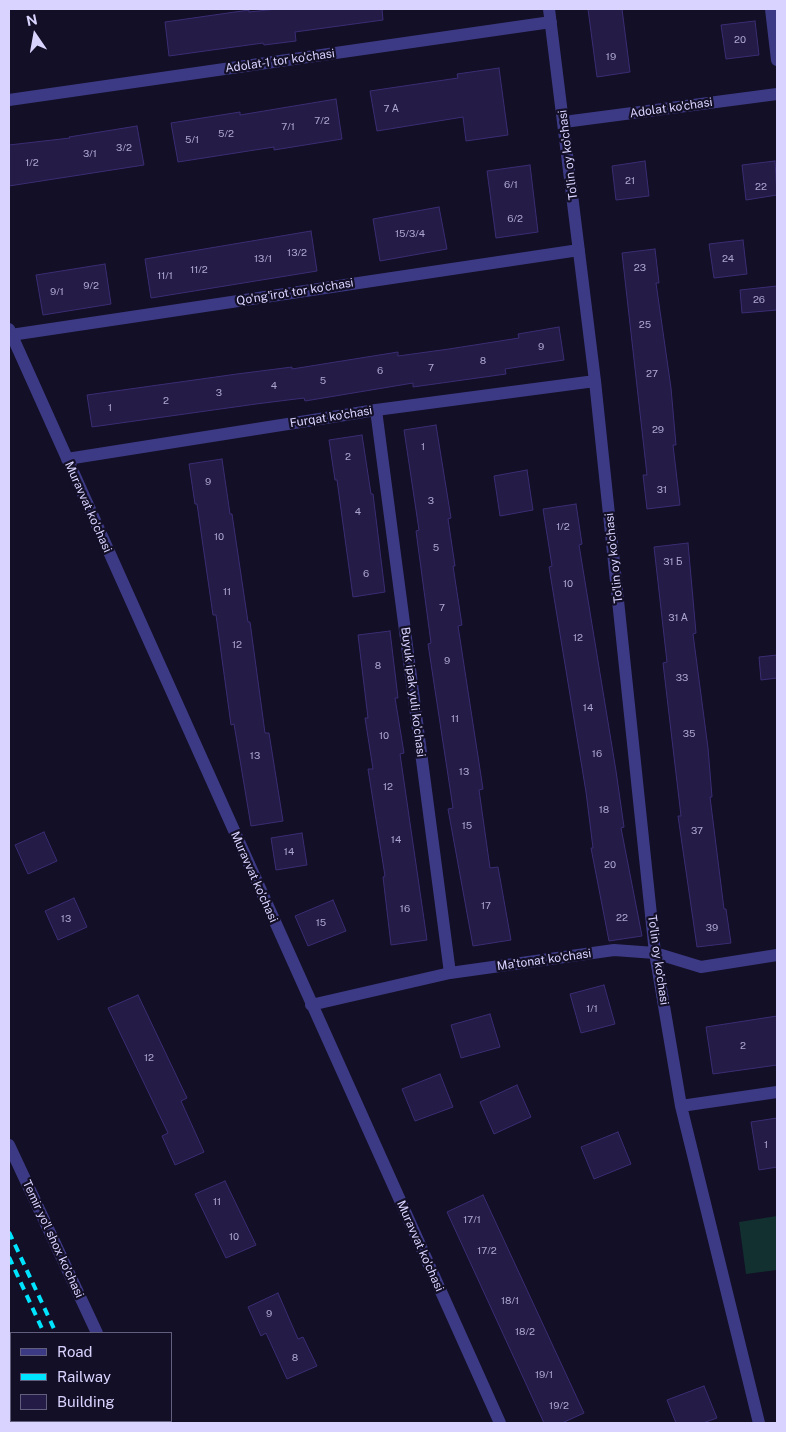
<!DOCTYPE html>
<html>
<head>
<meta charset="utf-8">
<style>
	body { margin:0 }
	#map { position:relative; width:786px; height:1432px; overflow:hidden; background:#130f26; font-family:"Public Sans",sans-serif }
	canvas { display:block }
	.frame { position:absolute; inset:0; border:10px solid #d9d4ff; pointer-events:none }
	.legend { position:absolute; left:10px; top:1332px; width:162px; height:90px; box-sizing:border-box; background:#130f26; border:1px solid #625e7d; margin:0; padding:6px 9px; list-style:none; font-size:15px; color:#d9d4ff }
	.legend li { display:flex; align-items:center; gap:10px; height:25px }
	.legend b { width:25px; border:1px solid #625e7d }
	.north { position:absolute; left:10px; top:10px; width:50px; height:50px; -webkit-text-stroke:4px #130f26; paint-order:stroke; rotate:348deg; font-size:14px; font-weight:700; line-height:20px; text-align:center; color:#d9d4ff }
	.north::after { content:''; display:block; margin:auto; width:18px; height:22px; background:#d9d4ff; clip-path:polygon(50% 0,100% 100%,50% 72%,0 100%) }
</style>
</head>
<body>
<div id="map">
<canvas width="786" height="1432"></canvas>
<div class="frame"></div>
<ul class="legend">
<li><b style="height:6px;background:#3d3a85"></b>Road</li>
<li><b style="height:6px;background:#00e5ff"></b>Railway</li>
<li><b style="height:14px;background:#241b47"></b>Building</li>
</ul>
<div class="north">N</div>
</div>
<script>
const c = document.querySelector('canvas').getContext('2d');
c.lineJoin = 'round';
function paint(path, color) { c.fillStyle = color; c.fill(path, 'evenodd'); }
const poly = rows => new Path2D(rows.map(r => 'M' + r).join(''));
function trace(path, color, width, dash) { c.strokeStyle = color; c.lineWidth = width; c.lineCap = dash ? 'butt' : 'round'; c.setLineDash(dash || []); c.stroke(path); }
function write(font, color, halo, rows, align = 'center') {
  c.font = font + ' "Public Sans",sans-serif'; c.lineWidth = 4.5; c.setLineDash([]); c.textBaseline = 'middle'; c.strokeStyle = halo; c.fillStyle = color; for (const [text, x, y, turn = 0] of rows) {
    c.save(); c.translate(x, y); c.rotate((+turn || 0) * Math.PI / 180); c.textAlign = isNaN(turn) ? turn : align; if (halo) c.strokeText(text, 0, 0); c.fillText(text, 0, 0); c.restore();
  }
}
paint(poly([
	[777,1216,777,1270,746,1274,739,1222]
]), '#12302f');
const building = poly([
	[277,9,382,9,383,20,295,32,296,41,264,45,263,43,169,56,165,22,249,10,249,12,277,9],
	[588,9,622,9,630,72,597,77,588,9],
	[755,21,759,55,726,59,721,25,755,21],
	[499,68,508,135,466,141,463,117,377,131,370,91,458,78,457,74,499,68],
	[336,99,342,139,274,150,274,147,178,162,171,123,240,112,240,115,336,99],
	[137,126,144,165,9,186,9,145,70,138,69,137,137,126],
	[645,161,649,196,616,200,612,166,645,161],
	[775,161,777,195,746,200,742,165,775,161],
	[530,165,538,232,496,238,487,171,530,165],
	[439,207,447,249,380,261,373,219,439,207],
	[311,231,317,271,151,298,145,259,311,231],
	[743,240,747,274,714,278,709,244,743,240],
	[655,249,659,283,656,283,671,388,676,445,673,445,680,505,647,509,643,475,647,475,622,253,655,249],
	[105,264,111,304,43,315,36,275,105,264],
	[777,286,777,310,742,313,740,290,777,286],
	[559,327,564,360,505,369,506,374,413,387,413,383,305,401,304,398,256,404,92,427,87,395,237,374,292,367,292,369,398,352,398,356,449,349,519,338,518,334,559,327],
	[436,425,451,518,448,519,455,566,453,566,462,625,458,626,483,789,479,790,490,868,498,867,511,940,473,946,448,809,453,808,428,644,431,643,416,531,419,530,404,430,436,425],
	[362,435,371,494,373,494,385,592,353,597,337,480,335,480,329,440,362,435],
	[222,459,230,514,232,514,248,622,250,622,265,733,269,733,283,821,251,826,234,724,231,725,216,615,213,615,197,504,195,504,189,464,222,459],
	[527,470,533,510,500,516,494,476,527,470],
	[576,504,582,544,579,545,616,771,624,827,621,828,642,936,609,941,591,848,593,848,586,792,549,567,552,566,543,509,576,504],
	[688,543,696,633,693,634,708,748,712,797,710,797,724,909,726,909,731,943,697,947,678,816,681,816,663,663,667,662,654,547,688,543],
	[390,631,398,698,395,698,404,753,400,754,427,940,391,945,383,877,385,876,368,769,373,769,365,718,368,718,358,635,390,631],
	[777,655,777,678,761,680,759,657,777,655],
	[44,832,57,861,28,874,15,845,44,832],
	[302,833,307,865,276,870,271,838,302,833],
	[74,898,87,927,58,940,45,911,74,898],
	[333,900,346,931,308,946,295,916,333,900],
	[604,985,615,1024,581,1033,570,994,604,985],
	[138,995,187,1098,181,1101,204,1152,175,1165,162,1136,168,1133,108,1008,138,995],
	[490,1014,500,1047,461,1058,451,1025,490,1014],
	[777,1016,777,1065,713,1074,706,1027,777,1016],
	[440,1074,453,1107,415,1121,402,1089,440,1074],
	[517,1085,531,1117,494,1134,480,1102,517,1085],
	[777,1118,777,1167,759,1170,751,1122,777,1118],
	[618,1132,631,1164,594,1179,581,1147,618,1132],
	[225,1181,256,1245,226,1258,195,1194,225,1181],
	[483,1195,584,1413,562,1423,544,1423,447,1212,483,1195],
	[278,1293,298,1339,303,1337,317,1366,287,1379,266,1333,261,1336,248,1307,278,1293],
	[704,1386,717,1418,703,1423,676,1423,667,1400,704,1386]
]);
paint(building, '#241b47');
trace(building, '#3b2d73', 1);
trace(poly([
	[549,9,595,381,655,953,681,1106,759,1423],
	[771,9,777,60],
	[9,100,551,22],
	[564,122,777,94],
	[9,329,500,1423],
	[11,335,579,250],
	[376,410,450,973],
	[67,459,376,410,595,381],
	[311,1005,450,973,614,950,655,953,701,967,777,955],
	[681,1106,777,1092],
	[9,1145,97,1333],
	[137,1421,139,1423]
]), '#3d3a85', 12);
trace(poly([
	[9,1232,56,1333],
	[9,1257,44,1333],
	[85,1421,86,1423],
	[97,1421,98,1423]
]), '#00e5ff', 4, [8, 6]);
write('10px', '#aca6d1', null, [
	["20",740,40],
	["19",611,57],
	["7 А",391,109],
	["7/2",322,121],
	["7/1",288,127],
	["5/2",226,134],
	["5/1",192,140],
	["3/2",124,148],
	["3/1",90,154],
	["1/2",32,163],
	["21",630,181],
	["6/1",511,185],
	["22",761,187],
	["6/2",515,219],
	["15/3/4",410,234],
	["13/2",297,253],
	["13/1",263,259],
	["24",728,259],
	["23",640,268],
	["11/2",199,270],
	["11/1",165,276],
	["9/2",91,286],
	["9/1",57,292],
	["26",759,300],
	["25",645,325],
	["9",541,347],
	["8",483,361],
	["7",431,368],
	["6",380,371],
	["27",652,374],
	["5",323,381],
	["4",274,386],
	["3",219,393],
	["2",166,401],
	["1",110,408],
	["29",658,430],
	["1",423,447],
	["2",348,457],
	["9",208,482],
	["31",662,490],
	["3",431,501],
	["4",358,512],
	["1/2",563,527],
	["10",219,537],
	["5",436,548],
	["31 Б",673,562],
	["6",366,574],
	["10",568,584],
	["11",227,592],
	["7",442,608],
	["31 А",678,618],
	["12",578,638],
	["12",237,645],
	["9",447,661],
	["8",378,666],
	["33",682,678],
	["14",588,708],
	["11",455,719],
	["35",689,734],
	["10",384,736],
	["16",597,754],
	["13",255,756],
	["13",464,772],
	["12",388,787],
	["18",604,810],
	["15",467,826],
	["37",697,831],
	["14",396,840],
	["14",289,852],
	["20",610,865],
	["17",486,906],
	["16",405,909],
	["22",622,918],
	["13",66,919],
	["15",321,923],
	["39",712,928],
	["1/1",592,1009],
	["2",743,1046],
	["12",149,1058],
	["1",766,1145],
	["11",217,1202],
	["17/1",472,1220],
	["10",234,1237],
	["17/2",487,1251],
	["18/1",510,1301],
	["9",269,1314],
	["18/2",525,1332],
	["8",295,1358],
	["19/1",544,1375],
	["19/2",559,1406]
]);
write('12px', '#d9d4ff', '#130f26', [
	["Adolat-1 tor ko'chasi",280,61,-8],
	["Adolat ko'chasi",671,108,-8],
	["To'lin oy ko'chasi",568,155,-97],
	["Qo'ng'irot tor ko'chasi",295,292,-9],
	["Furqat ko'chasi",331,417,-9],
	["Muravvat ko'chasi",88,507,66],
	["To'lin oy ko'chasi",614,558,-96],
	["Buyuk ipak yuli ko'chasi",413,692,83],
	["Muravvat ko'chasi",254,877,66],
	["Ma'tonat ko'chasi",544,960,-8],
	["To'lin oy ko'chasi",658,960,82],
	["Temir yo'l shox ko'chasi",53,1239,65],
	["Muravvat ko'chasi",420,1246,66]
]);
</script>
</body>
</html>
